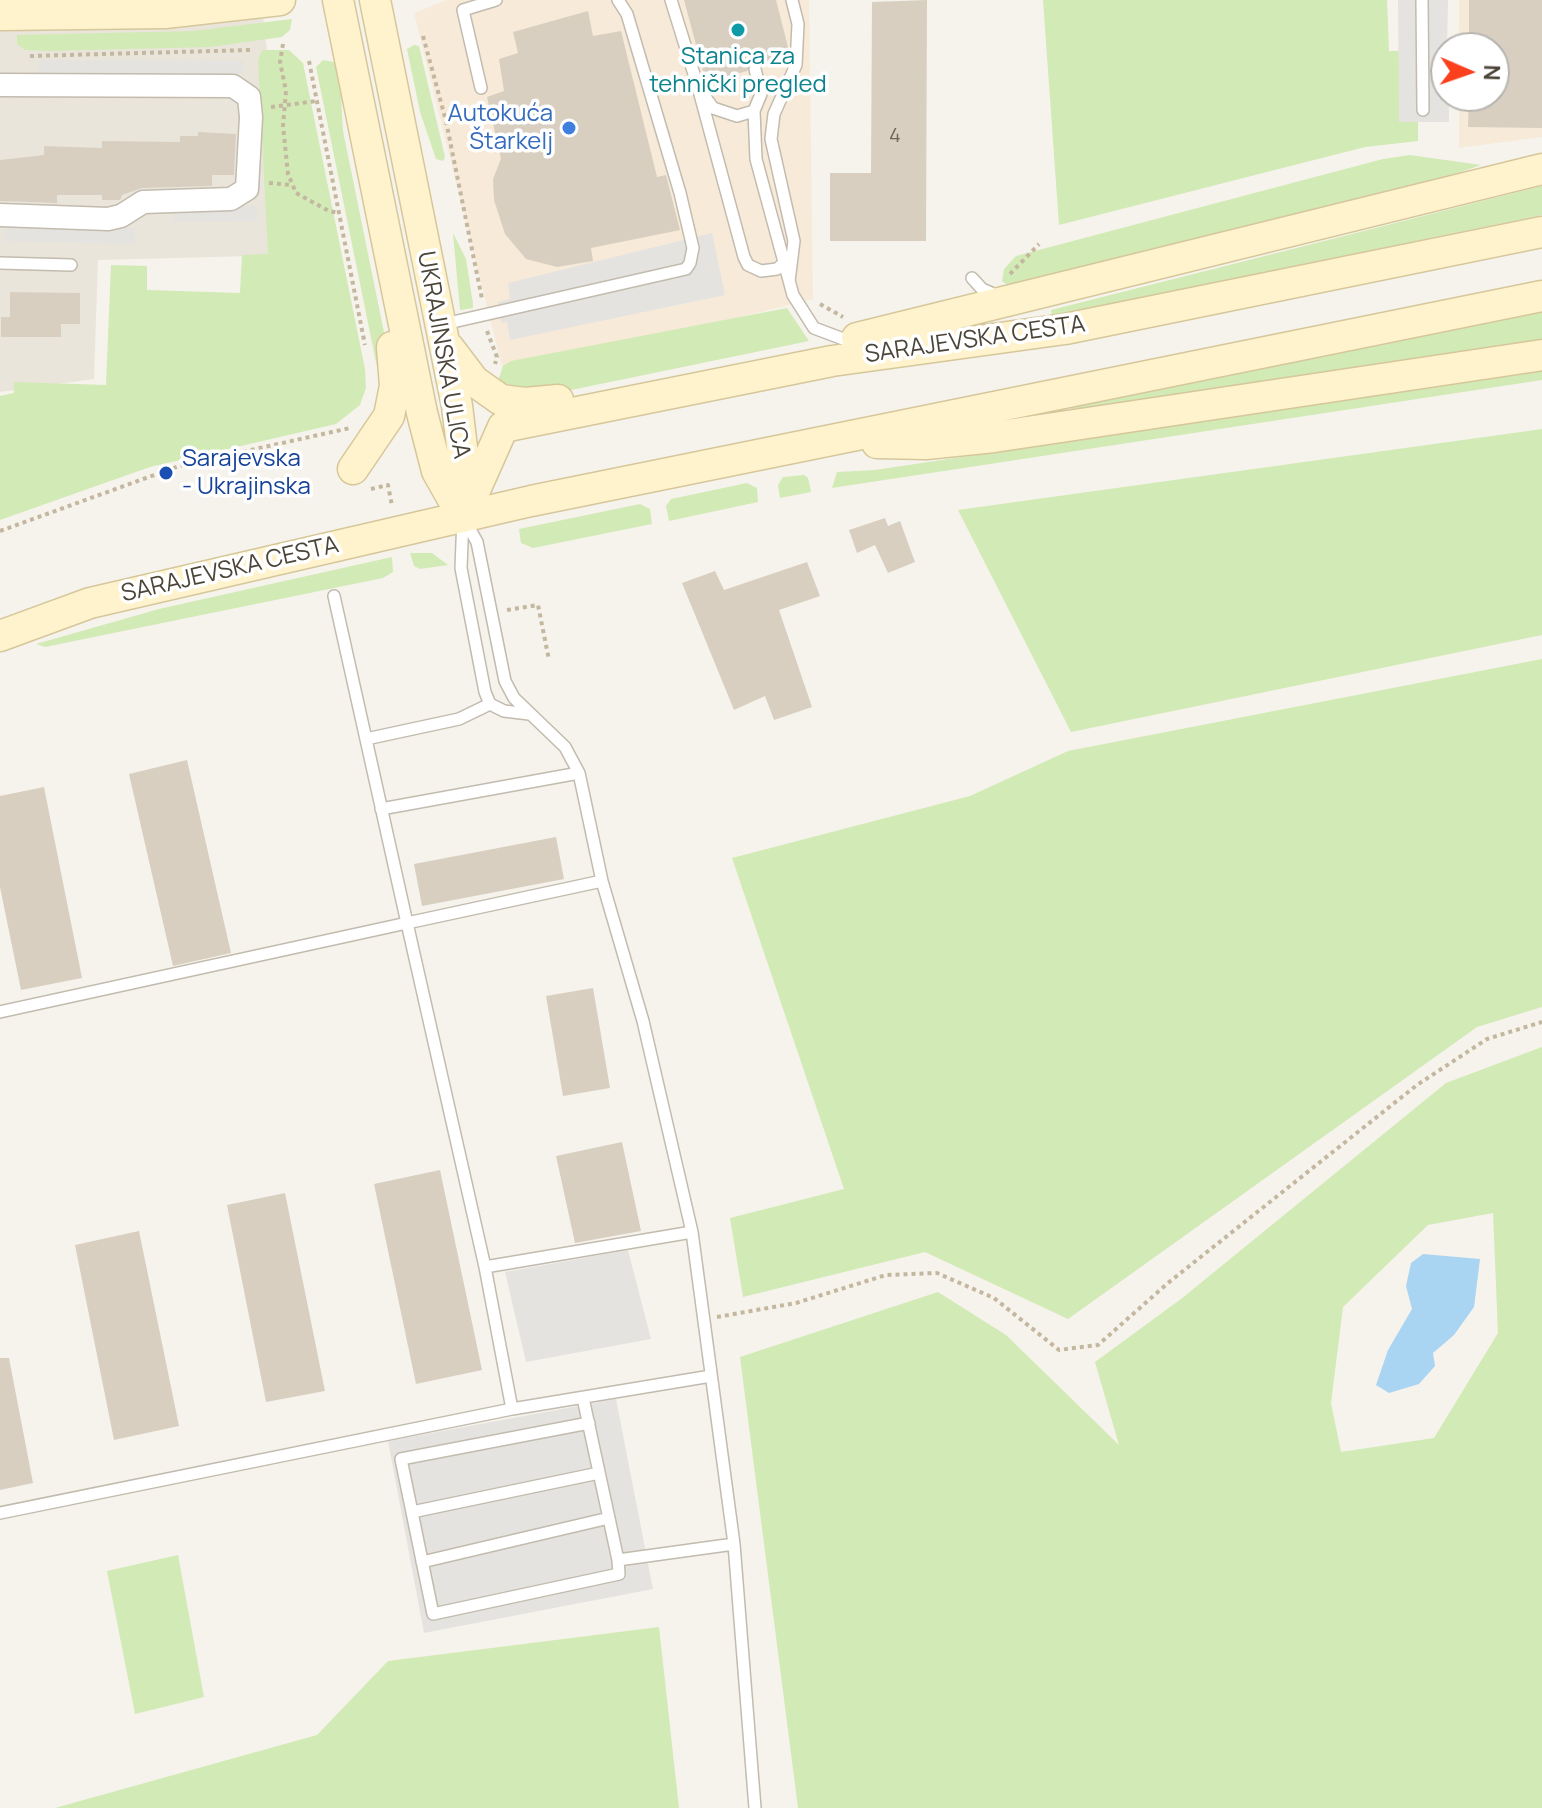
<!DOCTYPE html>
<html>
<head>
<meta charset="utf-8">
<style>
	body { margin:0 }
	#map { position:relative; width:1542px; height:1808px; overflow:hidden; background:#f6f3ec; font-family:Manrope,sans-serif }
	canvas { display:block }
	.north { position:absolute; left:1430px; top:32px; width:80px; height:80px; box-sizing:border-box; background:#fff; border:2px solid #b7b4b0; border-radius:50%; rotate:92deg; font-size:22px; font-weight:700; line-height:32px; text-align:center; color:#4b4439 }
	.north::after { content:''; display:block; margin:auto; width:28px; height:36px; background:#fc3f1d; clip-path:polygon(50% 0,100% 100%,50% 72%,0 100%) }
</style>
</head>
<body>
<div id="map">
<canvas width="1542" height="1808"></canvas>
<div class="north">N</div>
</div>
<script>
const c = document.querySelector('canvas').getContext('2d');
c.lineJoin = 'round';
function paint(path, color) { c.fillStyle = color; c.fill(path, 'evenodd'); }
const poly = rows => new Path2D(rows.map(r => 'M' + r).join(''));
function trace(path, color, width, dash) { c.strokeStyle = color; c.lineWidth = width; c.lineCap = dash ? 'butt' : 'round'; c.setLineDash(dash || []); c.stroke(path); }
function write(font, color, halo, rows, align = 'center') {
  c.font = font + ' Manrope,sans-serif'; c.lineWidth = 7; c.setLineDash([]); c.textBaseline = 'middle'; c.strokeStyle = halo; c.fillStyle = color; for (const [text, x, y, turn = 0] of rows) {
    c.save(); c.translate(x, y); c.rotate((+turn || 0) * Math.PI / 180); c.textAlign = isNaN(turn) ? turn : align; if (halo) c.strokeText(text, 0, 0); c.fillText(text, 0, 0); c.restore();
  }
}
paint(poly([
	[0,0,261,0,291,255,98,260,94,379,0,392]
]), '#eae5da');
paint(poly([
	[447,0,809,0,813,299,504,375,414,13],
	[1459,0,1542,0,1542,137,1459,148,1459,96,1494,96,1494,48,1459,48]
]), '#f7ead8');
paint(poly([
	[1043,0,1387,0,1389,51,1418,51,1418,141,1365,147,1059,225],
	[292,19,290,30,282,37,210,47,47,51,25,50,17,44,17,35,193,31],
	[414,45,419,46,445,157,443,161,436,159,420,112,407,49],
	[262,50,289,50,303,63,365,369,366,388,360,405,336,424,150,467,0,520,0,396,14,393,14,382,106,385,111,265,147,266,147,290,240,293,242,255,268,254,258,60],
	[323,60,339,63,343,131,388,352,379,377,316,67],
	[1410,155,1481,165,1403,192,1147,258,1112,260,1009,286,1002,281,1004,269,1016,256,1383,159],
	[1542,186,1542,215,1052,316,1051,310],
	[453,233,466,259,473,304,473,308,460,310],
	[787,308,809,341,547,395,496,387,503,366,511,361],
	[1542,312,1542,339,1070,410,1073,405],
	[1542,370,1542,380,832,488,837,472,875,470],
	[1542,429,1542,635,1071,732,958,510],
	[804,475,808,478,811,492,780,498,778,485,783,477],
	[747,483,757,488,758,502,669,521,666,506,671,499],
	[640,504,650,509,652,524,533,548,521,543,519,529],
	[410,553,432,553,448,565,420,569,414,566],
	[392,557,393,572,383,578,45,647,36,644,159,609],
	[1542,659,1542,1007,1477,1027,1068,1319,925,1252,743,1297,730,1218,844,1189,732,858,970,796,1068,751],
	[1542,1047,1542,1808,798,1808,740,1357,938,1292,1006,1335,1119,1445,1095,1362,1181,1299,1446,1083],
	[1493,1213,1498,1333,1434,1438,1341,1452,1331,1403,1343,1307,1428,1225],
	[178,1555,204,1697,135,1714,107,1571],
	[659,1627,679,1808,55,1808,317,1735,388,1661]
]), '#d2eab5');
paint(poly([
	[1398,0,1448,0,1446,96,1449,96,1449,122,1399,122],
	[39,60,243,61,243,74,39,73],
	[257,206,257,221,174,222,174,207],
	[5,225,135,228,135,244,4,241],
	[712,233,725,295,510,340,507,322,501,323,498,302,510,299,508,283],
	[628,1250,651,1339,526,1362,505,1272],
	[616,1399,653,1589,424,1633,388,1441]
]), '#e5e3e0');
paint(poly([
	[1423,1254,1480,1259,1474,1307,1454,1335,1433,1353,1435,1366,1419,1384,1389,1393,1376,1385,1388,1350,1412,1309,1406,1286,1411,1263]
]), '#a9d4f2');
paint(poly([
	[684,0,776,0,788,47,788,60,763,67,752,61,747,71,706,82],
	[927,0,926,241,830,241,830,173,871,173,872,2],
	[1469,0,1542,0,1542,128,1468,127,1469,96,1494,96,1494,48,1469,48],
	[588,11,593,36,621,31,657,177,666,175,680,230,591,248,593,261,557,267,526,259,505,234,494,200,493,179,501,159,487,97,504,91,499,59,518,53,513,32],
	[198,132,236,134,234,175,212,175,212,186,142,188,122,195,120,200,102,200,102,195,57,195,57,203,0,201,0,160,44,155,44,146,102,148,102,141,180,142,180,136,198,136],
	[10,292,80,293,80,324,61,324,61,337,1,337,1,317,10,317],
	[885,518,888,526,900,521,915,562,888,573,875,545,857,553,849,530],
	[807,562,820,596,779,610,812,707,774,720,765,696,734,710,682,583,715,571,724,590],
	[187,760,231,953,173,966,129,774],
	[44,787,82,978,21,990,0,887,0,796],
	[556,837,564,879,422,906,414,864],
	[593,988,610,1088,563,1096,546,996],
	[622,1142,641,1231,575,1243,556,1156],
	[440,1170,482,1370,416,1384,374,1184],
	[285,1193,325,1391,266,1402,227,1205],
	[139,1231,179,1426,114,1440,75,1245],
	[0,1358,9,1358,33,1483,0,1490]
]), '#d8cfc1');
const lane = poly([
	[671,0,698,87,713,108,737,116,754,111,761,94,755,69],
	[1422,0,1423,110],
	[698,87,744,257,748,265,761,271,777,269,784,263],
	[481,88,463,10,496,0],
	[754,111,756,159,793,295,814,328,846,340],
	[0,263,71,265],
	[972,278,982,289,998,296],
	[789,281,794,241,771,139,774,114,796,65,798,24,792,0],
	[444,324,686,269,690,263,693,248,680,193,627,14,618,0],
	[463,517,477,542,505,681,514,698,565,747,579,773,602,881,643,1021,692,1232,734,1544,755,1808],
	[463,517,461,568,485,692,490,704,504,711,529,714],
	[366,739,459,719,490,704],
	[381,809,579,773],
	[0,1012,407,923,334,596],
	[485,1267,692,1232],
	[583,1398,618,1560,734,1544],
	[512,1409,485,1267,407,923,602,881],
	[589,1423,401,1459,433,1614,619,1574,618,1560],
	[412,1512,599,1473],
	[0,1513,512,1409,711,1376],
	[422,1562,609,1518]
]);
const street = poly([
	[0,85,233,86,249,97,251,117,247,189,231,199,143,202,121,216,108,219,0,215]
]);
const secondary = poly([
	[338,0,422,413,437,471,463,517],
	[375,0,457,406,464,464,464,497],
	[0,15,165,13,280,0],
	[857,338,1542,169],
	[449,348,474,381,501,400,525,403,558,400],
	[877,443,926,444,994,437,1542,355],
	[353,469,389,416,395,386,392,347],
	[463,517,503,427,832,361,1065,329,1542,232],
	[0,636,90,603,531,501,1542,296]
]);
trace(lane, '#c2bbae', 14);
trace(street, '#c2bbae', 25);
trace(secondary, '#d6c79b', 33);
trace(poly([
	[423,36,446,121,482,299],
	[283,44,280,62,286,91,283,126,288,174,296,193,329,211,339,213],
	[30,56,250,50],
	[309,61,365,345],
	[271,107,317,101],
	[269,183,292,185],
	[1010,274,1039,244],
	[820,304,843,317],
	[487,331,497,357,495,364],
	[371,489,388,485,392,506],
	[0,531,179,466,350,428],
	[507,610,538,605,549,660],
	[717,1317,796,1303,886,1275,937,1273,994,1298,1059,1350,1098,1345,1168,1283,1417,1085,1487,1039,1542,1022]
]), '#c4b79f', 4, [4, 4]);
trace(lane, '#fff', 11);
trace(street, '#fff', 22);
trace(secondary, '#fff3cd', 30);
for (const [x, y, r, color] of [
	[738,30,8,"#0f9aa8"],
	[569,128,8,"#3f7fe0"],
	[166,473,8,"#1a4fb4"]
]) { const dot = new Path2D(); dot.arc(x, y, r, 0, 2 * Math.PI); c.fillStyle = color; c.fill(dot); trace(dot, '#fff', 3); }
write('20px', '#6e675b', null, [
	["4",895,136]
]);
write('24px', '#0d838f', '#fff', [
	["Stanica za",738,57],
	["tehnički pregled",738,85]
]);
write('24px', '#366cbe', '#fff', [
	["Autokuća",553,114],
	["Štarkelj",553,142]
], 'right');
write('24px', '#4b4439', '#fff', [
	["SARAJEVSKA CESTA",975,340,-8],
	["UKRAJINSKA ULICA",443,355,80],
	["SARAJEVSKA CESTA",230,570,-13]
]);
write('24px', '#164399', '#fff', [
	["Sarajevska",182,459],
	["- Ukrajinska",182,487]
], 'left');
</script>
</body>
</html>
